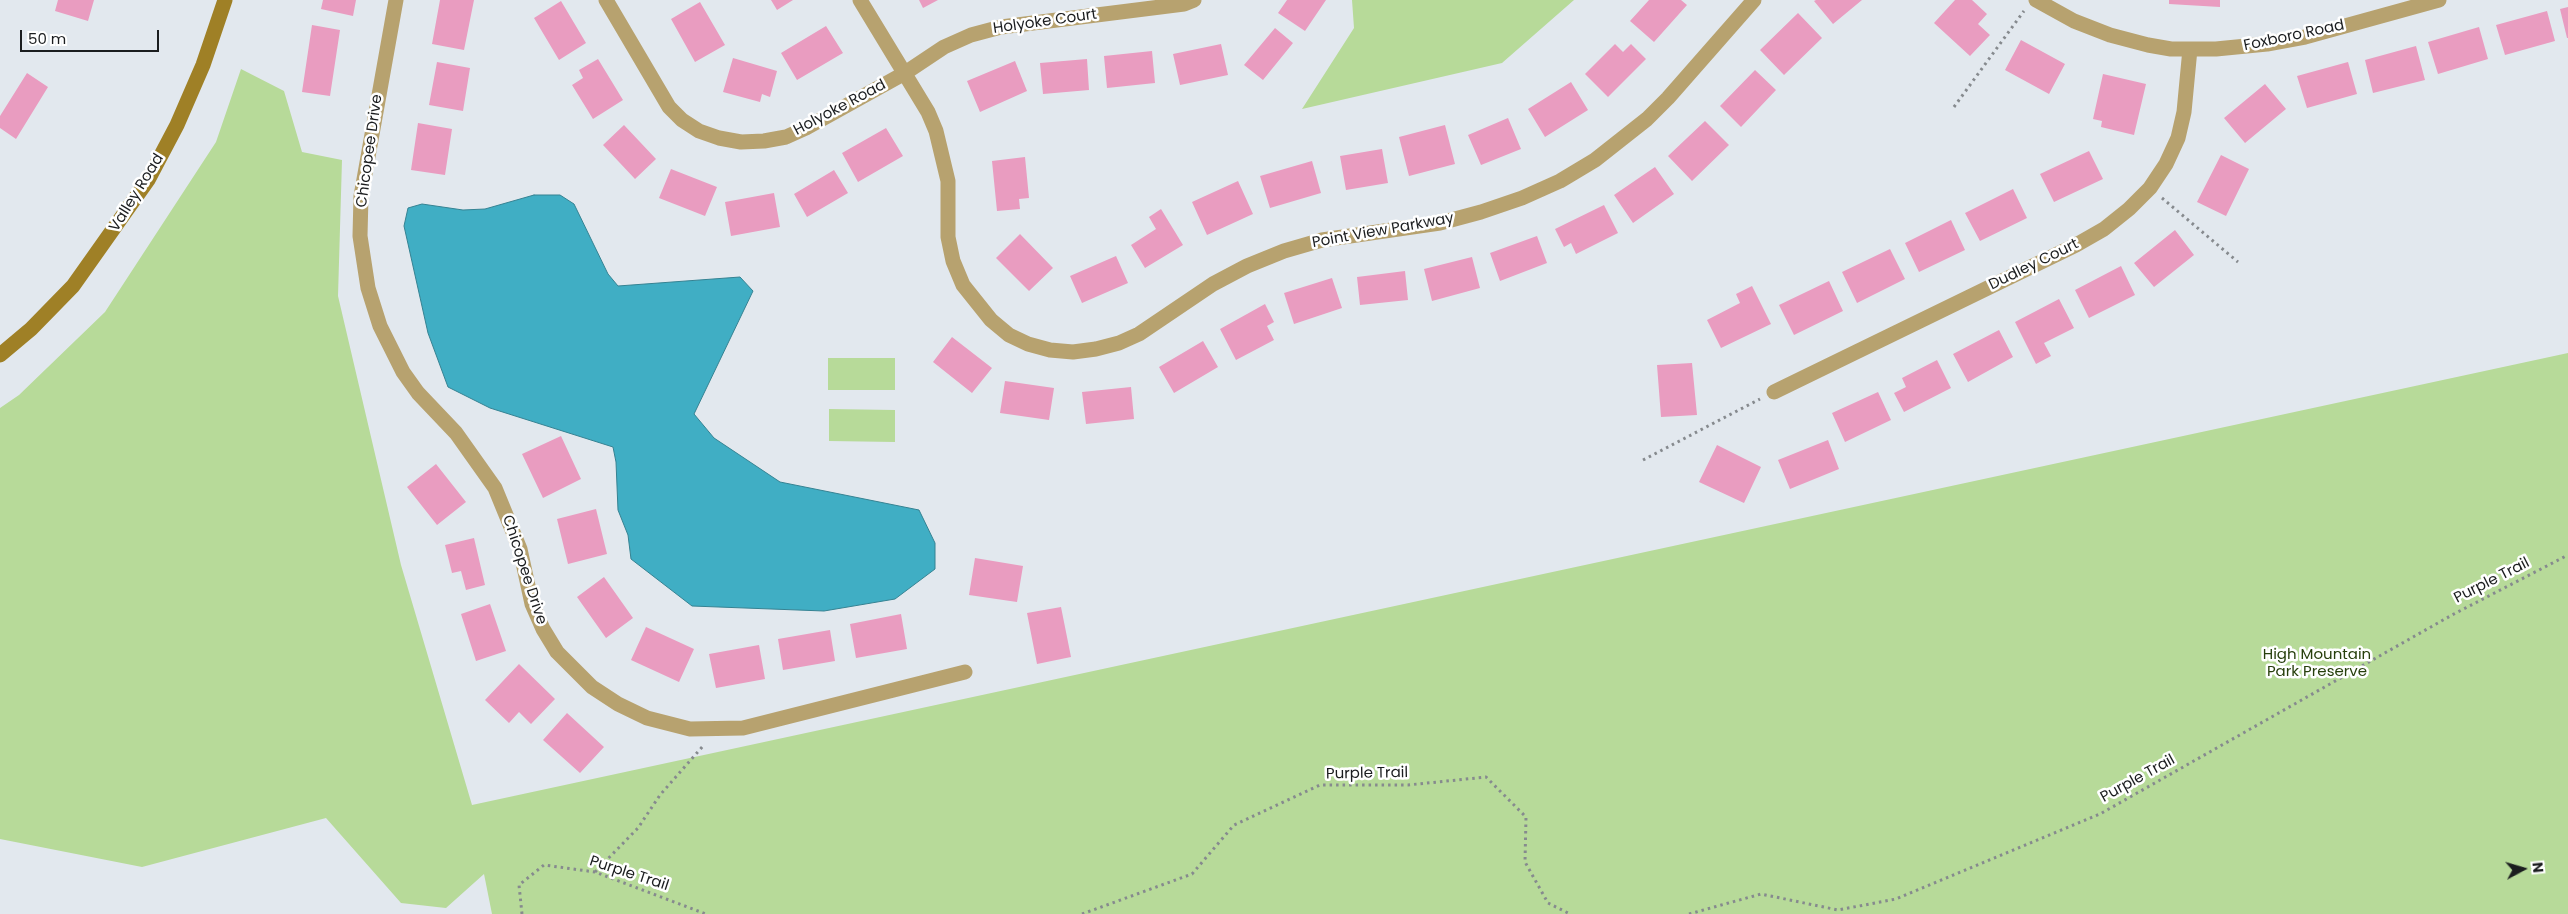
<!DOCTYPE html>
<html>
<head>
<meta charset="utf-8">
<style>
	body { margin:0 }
	#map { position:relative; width:2568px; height:914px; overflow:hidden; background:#e2e8ee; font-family:Poppins,sans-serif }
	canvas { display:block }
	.north { position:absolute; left:2498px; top:844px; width:50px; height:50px; -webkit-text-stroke:4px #fff; paint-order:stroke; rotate:84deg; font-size:14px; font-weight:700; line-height:20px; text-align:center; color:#1b1d1f }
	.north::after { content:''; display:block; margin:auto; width:18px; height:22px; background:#1b1d1f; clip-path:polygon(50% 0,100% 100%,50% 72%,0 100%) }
	.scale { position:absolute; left:20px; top:30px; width:139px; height:22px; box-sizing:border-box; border:2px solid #1b1d1f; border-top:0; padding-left:6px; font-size:15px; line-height:18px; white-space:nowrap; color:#1b1d1f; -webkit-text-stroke:4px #fff; paint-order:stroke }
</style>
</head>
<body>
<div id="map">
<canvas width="2568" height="914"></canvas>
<div class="north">N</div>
<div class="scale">50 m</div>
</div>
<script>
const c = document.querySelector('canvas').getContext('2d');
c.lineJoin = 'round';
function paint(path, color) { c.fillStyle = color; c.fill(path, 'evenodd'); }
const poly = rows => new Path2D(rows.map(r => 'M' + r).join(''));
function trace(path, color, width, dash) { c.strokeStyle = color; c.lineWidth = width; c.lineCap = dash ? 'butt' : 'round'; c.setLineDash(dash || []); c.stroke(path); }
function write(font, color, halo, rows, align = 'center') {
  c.font = font + ' Poppins,sans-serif'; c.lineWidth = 5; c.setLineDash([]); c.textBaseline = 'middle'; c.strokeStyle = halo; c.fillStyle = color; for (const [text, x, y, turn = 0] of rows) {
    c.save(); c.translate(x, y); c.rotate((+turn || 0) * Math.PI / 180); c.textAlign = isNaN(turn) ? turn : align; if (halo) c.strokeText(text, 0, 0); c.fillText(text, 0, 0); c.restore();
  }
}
paint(poly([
	[1352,0,1574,0,1502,63,1302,109,1354,28],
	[241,69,284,91,302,152,342,160,338,296,401,565,472,805,2568,353,2568,914,492,914,484,874,446,908,401,903,326,818,142,867,0,839,0,408,19,395,105,312,216,142],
	[828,358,895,358,895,390,828,390],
	[829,409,895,410,895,442,829,441]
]), '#b7da99');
const water = poly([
	[534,195,560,195,574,204,608,274,618,286,740,277,753,291,694,414,714,438,780,482,919,510,935,543,935,569,895,599,824,611,692,606,631,559,628,535,618,510,616,462,613,447,490,408,448,387,428,333,404,226,408,208,422,204,463,210,485,209,534,195]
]);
paint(water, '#40aec4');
trace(water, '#358292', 1);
paint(poly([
	[58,0,94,0,88,21,55,11],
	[323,0,356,0,353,16,321,9],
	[440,0,474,0,464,50,432,44],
	[771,0,793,0,777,10],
	[919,0,938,0,923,8],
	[1287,0,1326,0,1305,31,1278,13],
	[1649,0,1681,0,1687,5,1654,42,1630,21],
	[1816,0,1862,0,1833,24,1814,1],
	[1955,0,1972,0,1987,14,1978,24,1990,35,1970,56,1934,23],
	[2169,0,2220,0,2220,7,2169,4],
	[561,1,586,43,559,60,534,18],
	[700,2,725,45,695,62,671,19],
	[2568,7,2568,38,2567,38,2560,9],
	[2547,11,2555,41,2505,55,2496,25],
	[1798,13,1822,38,1784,75,1760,50],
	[312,25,340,30,330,96,302,92],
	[826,26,843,53,797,80,781,53],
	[2479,27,2488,59,2438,74,2428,42],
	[1275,28,1293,43,1263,80,1244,65],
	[2021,40,2065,64,2049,94,2005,70],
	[1221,44,1228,75,1180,85,1173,54],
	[1615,44,1623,52,1631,44,1646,59,1608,97,1585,74],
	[2416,46,2425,80,2373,93,2365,60],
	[1152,51,1155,83,1107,88,1104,56],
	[733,58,777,71,770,97,762,94,760,102,723,92],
	[598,59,623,100,593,119,572,85,583,78,579,70],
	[1087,59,1089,90,1043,94,1040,63],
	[1015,61,1027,91,980,112,967,81],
	[437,62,470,68,463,111,429,105],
	[2348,62,2357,94,2307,108,2297,76],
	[1755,70,1776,90,1741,127,1720,106],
	[27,73,48,87,16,139,0,128,0,116],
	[2103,74,2146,84,2134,135,2101,127,2102,121,2093,119],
	[1571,82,1588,110,1545,137,1528,109],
	[2265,84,2286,109,2245,143,2224,118],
	[1508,118,1521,149,1481,165,1468,135],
	[1705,121,1729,145,1692,181,1668,156],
	[418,123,452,129,445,175,411,170],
	[624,125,656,159,635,179,603,145],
	[1445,125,1455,164,1409,176,1399,137],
	[886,128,903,156,858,182,842,153],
	[1382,149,1388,183,1346,190,1340,156],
	[2089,151,2103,179,2054,202,2040,174],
	[2221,155,2249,169,2226,216,2197,202],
	[1025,157,1029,198,1019,199,1020,209,997,211,992,161],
	[1312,161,1321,193,1270,208,1260,176],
	[1655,167,1674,194,1633,223,1614,195],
	[671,169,717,187,705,216,659,198],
	[834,170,848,193,807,217,794,194],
	[1238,181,1253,214,1207,235,1192,202],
	[2013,189,2027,218,1980,241,1965,213],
	[774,193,780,227,731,236,725,202],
	[1604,205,1618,233,1576,254,1571,243,1564,247,1555,229],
	[1161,209,1183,245,1145,268,1131,245,1156,229,1149,217],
	[1951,220,1965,250,1919,272,1905,243],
	[2175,230,2194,255,2154,287,2134,263],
	[1020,234,1053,268,1029,291,996,258],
	[1537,236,1547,263,1500,281,1490,253],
	[1890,249,1905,279,1857,303,1842,272],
	[1116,256,1128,283,1082,303,1070,276],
	[1472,257,1480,288,1432,301,1424,269],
	[2121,266,2135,295,2089,318,2075,290],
	[1405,271,1408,300,1360,305,1357,277],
	[1332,278,1342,308,1294,324,1284,293],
	[1829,281,1843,311,1794,335,1779,305],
	[1752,286,1771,324,1721,348,1707,320,1740,303,1736,294],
	[2059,299,2074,328,2044,343,2051,356,2036,364,2015,322],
	[1265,304,1274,322,1267,326,1274,340,1236,360,1220,329],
	[1999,330,2013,357,1968,382,1953,354],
	[952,337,992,368,972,393,933,362],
	[1203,341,1218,367,1174,393,1159,367],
	[1937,360,1951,388,1904,412,1894,393,1906,387,1902,378],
	[1692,363,1697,415,1661,417,1657,365],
	[1005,381,1054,388,1049,420,1000,413],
	[1131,387,1134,419,1086,424,1082,392],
	[1878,392,1891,420,1845,442,1832,413],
	[561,436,581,479,543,498,522,454],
	[1828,440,1839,469,1790,489,1778,460],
	[1717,445,1761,467,1744,503,1699,482],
	[436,464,466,502,437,525,407,487],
	[596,509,607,554,568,564,557,519],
	[474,538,485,585,466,590,461,571,452,573,445,545],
	[975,558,1023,566,1017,602,969,595],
	[604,577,633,618,606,638,577,597],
	[490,604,506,651,476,661,461,614],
	[1061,607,1071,657,1037,664,1027,613],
	[901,614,907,649,856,658,850,624],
	[646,627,694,649,679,682,631,660],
	[830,630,835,661,783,670,778,639],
	[759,645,765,679,716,688,709,654],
	[519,664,555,699,531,724,519,712,509,723,485,700],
	[567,713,604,747,580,773,543,740]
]), '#e99cc0');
trace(poly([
	[1954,107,2024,11],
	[2162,198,2238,262],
	[1643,460,1760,399],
	[595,872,638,828,660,795,703,746],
	[522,914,519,885,544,865,595,872,706,914],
	[1082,914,1192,874,1234,825,1320,785,1408,785,1486,777,1526,817,1525,862,1548,903,1570,914],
	[1689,914,1761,894,1838,910,1896,899,2100,814,2452,615,2568,555]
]), '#868a8e', 3, [2.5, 4]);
trace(poly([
	[396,0,361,196,360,236,368,288,380,326,403,372,418,393,456,433,495,488,520,549,532,604,543,629,557,652,592,687,618,704,647,718,690,729,743,728,965,672],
	[606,0,669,107,682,120,699,131,719,138,741,142,764,141,786,137,806,128,905,73,944,47,971,35,1001,27,1184,4,1194,0],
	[860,0,928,112,936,131,948,181,948,237,953,261,963,285,991,320,1009,335,1028,344,1050,350,1073,352,1096,349,1119,343,1139,334,1213,284,1247,266,1284,251,1322,240,1440,223,1481,212,1522,198,1560,181,1595,160,1647,119,1668,98,1754,0],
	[2036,0,2074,21,2110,35,2148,45,2171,49,2216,49,2267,44,2305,37,2439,0],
	[1774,392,2076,245,2104,229,2129,209,2150,188,2166,164,2178,138,2184,112,2190,49]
]), '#b7a26f', 15);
trace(poly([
	[0,355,31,329,73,286,148,180,177,125,203,65,225,0]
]), '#9f8026', 15);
write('15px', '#1b1d1f', '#fff', [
	["Holyoke Court",1045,22,-8],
	["Foxboro Road",2294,36,-12],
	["Holyoke Road",840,108,-28],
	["Chicopee Drive",370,151,-82],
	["Valley Road",137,193,-58],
	["Point View Parkway",1383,231,-10],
	["Dudley Court",2034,265,-26],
	["Chicopee Drive",524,570,72],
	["Purple Trail",2492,581,-27],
	["Purple Trail",1367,774,-1],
	["Purple Trail",2138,779,-29],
	["Purple Trail",629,874,18]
]);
write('15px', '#273f0c', '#fff', [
	["High Mountain",2317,655],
	["Park Preserve",2317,672]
]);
</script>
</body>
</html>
